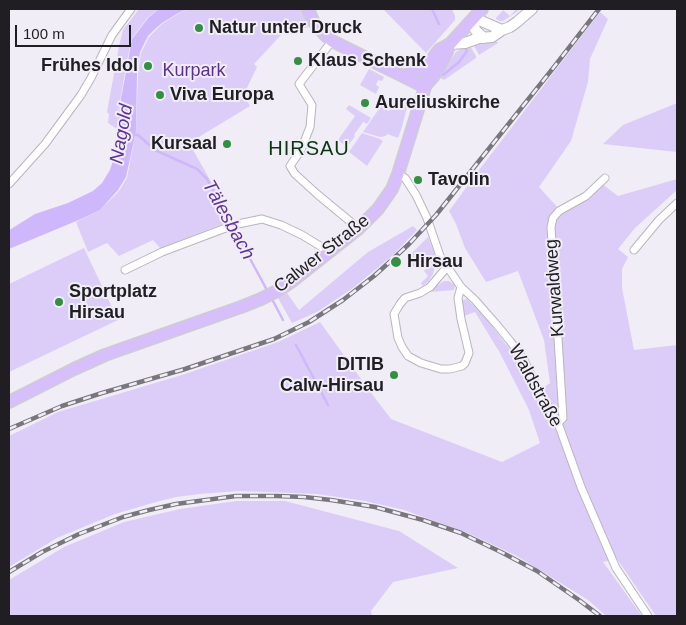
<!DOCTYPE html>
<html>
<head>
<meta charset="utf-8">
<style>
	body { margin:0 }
	#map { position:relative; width:686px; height:625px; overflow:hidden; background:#f0edf6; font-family:Helvetica,sans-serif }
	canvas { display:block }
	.frame { position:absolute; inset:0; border:10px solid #201e22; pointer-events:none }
	.scale { position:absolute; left:15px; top:25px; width:116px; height:22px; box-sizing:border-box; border:2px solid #201e22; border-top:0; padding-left:6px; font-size:15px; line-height:18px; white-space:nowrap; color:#201e22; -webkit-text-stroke:4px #f0edf6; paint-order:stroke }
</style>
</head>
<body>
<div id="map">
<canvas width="686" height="625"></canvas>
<div class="frame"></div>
<div class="scale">100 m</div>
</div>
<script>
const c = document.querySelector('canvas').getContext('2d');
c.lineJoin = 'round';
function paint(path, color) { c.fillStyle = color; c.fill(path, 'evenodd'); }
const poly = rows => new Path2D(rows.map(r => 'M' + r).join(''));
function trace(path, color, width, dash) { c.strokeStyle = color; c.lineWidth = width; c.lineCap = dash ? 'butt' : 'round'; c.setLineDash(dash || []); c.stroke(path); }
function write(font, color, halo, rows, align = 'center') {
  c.font = font + ' Helvetica,sans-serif'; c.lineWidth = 4; c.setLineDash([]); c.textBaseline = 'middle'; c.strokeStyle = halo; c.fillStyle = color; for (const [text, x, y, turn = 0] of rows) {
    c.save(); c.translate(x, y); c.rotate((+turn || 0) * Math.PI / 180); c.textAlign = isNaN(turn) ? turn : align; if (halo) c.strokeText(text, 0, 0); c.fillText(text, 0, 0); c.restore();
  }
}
paint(poly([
	[139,9,159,9,149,16,132,38,127,61,118,113,117,129,108,123,109,114,107,112,119,46,123,30],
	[189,9,301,9,309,27,282,34,254,64,257,67,244,94,250,106,189,143,233,220,160,248,153,240,119,256,107,243,88,252,76,222,100,210,119,191,127,178,136,131,138,74,141,53,149,37,162,24,181,12],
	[383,9,452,9,455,16,455,20,426,53],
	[516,9,521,9,503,21,500,21,496,19,496,18,503,10,510,16],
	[600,12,608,19,590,59,588,82,571,141,539,187,559,209,587,194,597,180,618,196,677,179,677,190,635,228,618,249,628,257,622,269,622,288,634,350,677,345,677,616,656,616,617,559,603,562,642,616,606,616,588,600,517,556,470,534,404,510,365,501,317,494,239,491,200,494,176,497,156,502,115,514,57,538,9,567,9,436,58,412,185,374,278,342,320,322,369,390,391,419,502,462,540,443,529,410,500,353,475,312,464,316,462,303,463,300,467,299,484,316,508,347,536,393,550,383,544,340,518,271,486,282,465,248,456,224,449,211,476,174],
	[479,41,498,42,498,43,479,55,473,44],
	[469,44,476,56,476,58,444,80,439,77,456,52],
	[369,69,384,77,382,81,378,80,376,85,379,87,376,94,360,85],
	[395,102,400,105,402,103,408,104,401,130,398,138,387,134,386,136,380,137,363,132,381,106,389,111],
	[677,103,677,152,603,144,623,125],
	[349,105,371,118,367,124,363,122,354,135,355,136,348,146,347,147,338,140,355,116,346,109],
	[362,133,380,139,383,141,367,166,349,152],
	[413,226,417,230,392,256,353,288,317,312,292,323,278,298,287,293,299,310,368,252],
	[428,237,434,252,436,260,435,266,433,274,428,282,423,286,421,283,428,276,424,271,426,269,423,264,418,268,415,265,413,267,406,259],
	[84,248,118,320,9,372,9,284],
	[444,281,449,281,455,285,454,290,431,292,431,290,433,288],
	[236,501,285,501,399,531,458,568,393,582,371,611,372,616,9,616,9,580,64,547,124,522,180,509]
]), '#dccdf8');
paint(poly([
	[159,9,188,9,180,12,162,23,153,31,148,36,140,52,137,73,136,131,126,177,118,190,100,210,81,219,9,249,9,231,11,229,35,214,68,203,93,191,102,183,110,170,117,148,118,115,132,39,149,17]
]), '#cfb7fc');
trace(poly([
	[432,9,439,24],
	[443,75,459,62,467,51,466,49],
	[132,134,138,135,155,150,197,169,207,179,268,292],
	[272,299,283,320],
	[296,345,328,405]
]), '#cfb7fc', 2.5);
const minor = poly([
	[332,41,299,84,312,105,310,127,301,150,290,166,295,174,317,194,352,223],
	[398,174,405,178,416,195,427,218,440,256,461,287,475,300,497,325,510,341,524,360,538,389,558,423,581,487,616,568,648,616],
	[9,184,45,144,81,95,91,78,112,35,131,9],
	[634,250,659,220,677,203],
	[447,267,430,287,420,293,405,298,400,304,394,314,398,338,402,347,408,356,421,363,441,369,450,369,462,366,465,363,469,353,461,319,458,298,461,287],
	[125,270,162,252,223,229,238,224,262,219,281,225,302,235,320,246,328,253],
	[558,423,563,418,551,227,553,218,559,211,586,196,605,178]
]);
const secondary = poly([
	[484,38,476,31,471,21,479,20,502,30],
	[450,44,465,43,479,38,492,37,502,30,510,27,517,22,532,9]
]);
const primary = poly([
	[308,9,313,21,325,35,332,41,425,87],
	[404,76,421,68,432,59],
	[426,85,433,77,446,54,450,44],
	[9,402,74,369,105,355,241,307,261,299,279,290,291,282,358,229,378,209,392,189,398,174,425,87,427,72,432,59,439,50,450,44,482,9]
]);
trace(minor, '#b8b5be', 9);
trace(secondary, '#b8b5be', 12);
trace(primary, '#cecece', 14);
trace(minor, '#fff', 7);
trace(secondary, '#fff', 10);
trace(primary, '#d6bffa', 11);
const rail = poly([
	[9,429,62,406,102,393,185,369,274,339,309,322,343,300,374,276,394,258,409,244,436,215,554,67,599,9],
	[9,572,42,552,79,534,123,517,149,510,176,504,236,496,277,496,304,497,331,500,375,507,423,520,461,533,501,552,537,571,579,600,600,616]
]);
trace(rail, '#79777d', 4.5);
trace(rail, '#f0edf6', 2.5, [8]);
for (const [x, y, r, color] of [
	[199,28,5,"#338f41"],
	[298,61,5,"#338f41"],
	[148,66,5,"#338f41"],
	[160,95,5,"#338f41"],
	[365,103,5,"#338f41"],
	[227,144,5,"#338f41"],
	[418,180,5,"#338f41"],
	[396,262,6,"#338f41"],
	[59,302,5,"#338f41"],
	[394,375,5,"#338f41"]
]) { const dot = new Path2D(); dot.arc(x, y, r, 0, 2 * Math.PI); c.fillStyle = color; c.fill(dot); trace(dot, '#f0edf6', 2); }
write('bold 18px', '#201e22', '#f0edf6', [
	["Natur unter Druck",209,28],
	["Klaus Schenk",308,61],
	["Frühes Idol",138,66,"right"],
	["Viva Europa",170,95],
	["Aureliuskirche",375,103],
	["Kursaal",217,144,"right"],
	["Tavolin",428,180],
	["Hirsau",407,262],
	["Sportplatz",69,292],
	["Hirsau",69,313],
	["DITIB",384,365,"right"],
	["Calw-Hirsau",384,386,"right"]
], 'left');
write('18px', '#5c3092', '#f0edf6', [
	["Kurpark",194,71]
]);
write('18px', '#201e22', '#f0edf6', [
	["Calwer Straße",322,254,-38],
	["Kurwaldweg",555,288,-94],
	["Waldstraße",535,386,61]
]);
write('italic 19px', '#603496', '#f0edf6', [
	["Nagold",122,134,-80],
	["Tälesbach",228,220,61]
]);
c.letterSpacing = '1px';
write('20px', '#093711', '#f0edf6', [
	["HIRSAU",309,149]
]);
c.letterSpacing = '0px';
</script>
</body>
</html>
